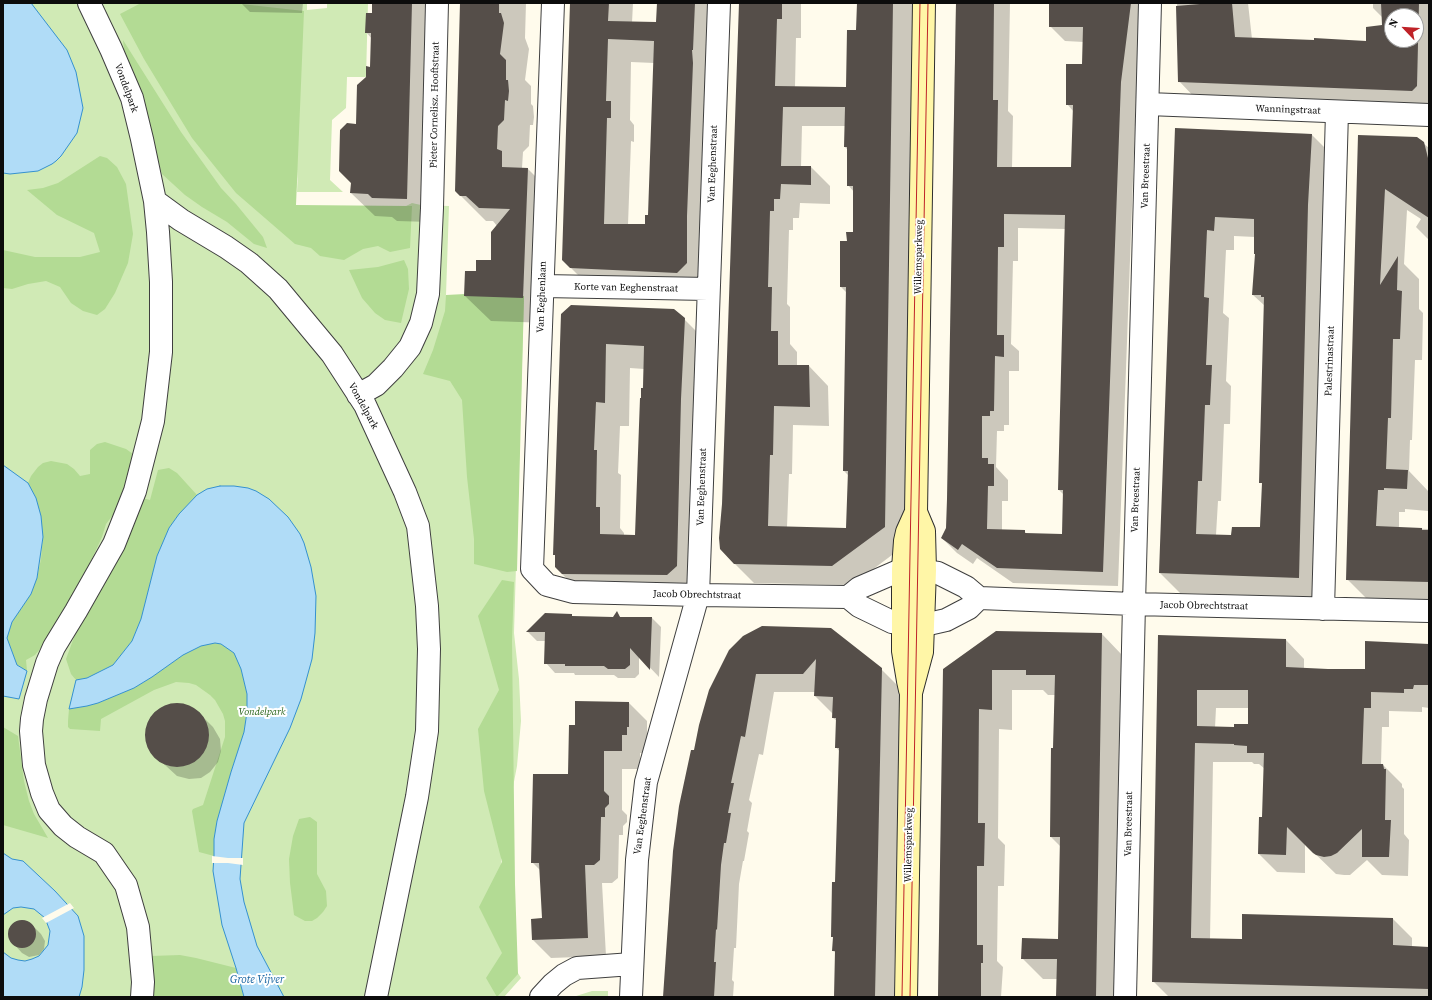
<!DOCTYPE html>
<html>
<head>
<meta charset="utf-8">
<style>
	body { margin:0 }
	#map { position:relative; width:1432px; height:1000px; overflow:hidden; background:#fffbec; font-family:"Source Serif 4",serif }
	canvas { display:block }
	.frame { position:absolute; inset:0; border:4px solid #0c0c0c; pointer-events:none }
	.north { position:absolute; left:1384px; top:8px; width:40px; height:40px; box-sizing:border-box; background:#fff; border:1px solid #9e9e9e; border-radius:50%; rotate:295deg; font-size:11px; font-weight:700; line-height:16px; text-align:center; color:#0c0c0c }
	.north::after { content:''; display:block; margin:auto; width:14px; height:18px; background:#bf2228; clip-path:polygon(50% 0,100% 100%,50% 72%,0 100%) }
</style>
</head>
<body>
<div id="map">
<canvas width="1432" height="1000"></canvas>
<div class="frame"></div>
<div class="north">N</div>
</div>
<script>
const c = document.querySelector('canvas').getContext('2d');
c.lineJoin = 'round';
function paint(path, color) { c.fillStyle = color; c.fill(path, 'evenodd'); }
const poly = rows => new Path2D(rows.map(r => 'M' + r).join(''));
function trace(path, color, width, dash) { c.strokeStyle = color; c.lineWidth = width; c.lineCap = dash ? 'butt' : 'round'; c.setLineDash(dash || []); c.stroke(path); }
function write(font, color, halo, rows, align = 'center') {
  c.font = font + ' "Source Serif 4",serif'; c.lineWidth = 4; c.setLineDash([]); c.textBaseline = 'middle'; c.strokeStyle = halo; c.fillStyle = color; for (const [text, x, y, turn = 0] of rows) {
    c.save(); c.translate(x, y); c.rotate((+turn || 0) * Math.PI / 180); c.textAlign = isNaN(turn) ? turn : align; if (halo) c.strokeText(text, 0, 0); c.fillText(text, 0, 0); c.restore();
  }
}
paint(poly([
	[3,3,307,3,307,10,327,8,327,3,368,3,366,77,347,77,346,108,332,120,330,180,343,192,297,192,298,169,295,206,402,208,412,203,421,205,449,206,446,295,524,296,514,633,519,679,521,721,517,766,504,834,501,858,513,965,521,978,504,997,3,997],
	[592,991,608,991,608,997,573,997]
]), '#d0eab5');
paint(poly([
	[141,3,232,3,304,11,296,205,412,206,410,248,390,252,378,246,363,249,344,260,320,256,311,248,295,244,236,193,192,138,144,59,120,14],
	[123,40,181,132,221,188,236,204,263,237,267,248,254,244,227,222,202,207,185,195,162,174,135,81,124,50],
	[100,156,107,158,117,167,126,184,133,234,128,263,115,293,105,309,97,315,83,311,71,303,60,287,46,281,28,284,12,289,3,288,3,250,35,257,80,257,100,252,94,233,57,215,27,190,43,188,58,183],
	[404,260,408,269,409,289,401,323,385,320,375,313,362,298,349,270,378,267],
	[465,294,524,296,517,571,507,572,474,564,474,539,467,477,462,400,450,381,423,374,433,350,445,311,446,295],
	[105,442,126,449,133,454,125,488,120,506,106,524,102,537,83,578,57,628,35,655,26,660,27,671,17,665,7,638,12,622,31,594,37,578,41,559,43,537,36,498,28,483,31,476,38,467,43,463,51,461,67,464,74,469,80,476,90,474,90,450,97,444],
	[169,468,177,473,197,495,179,514,169,528,157,556,141,619,132,641,113,665,87,678,76,680,71,674,66,659,76,632,138,497,150,500,158,470],
	[502,580,514,582,512,641,515,884,518,974,497,997,486,978,502,953,479,907,502,862,484,791,478,729,499,690,478,616],
	[215,643,224,645,234,653,237,657,241,669,247,694,247,712,244,732,231,772,217,821,214,839,214,856,199,852,192,811,193,809,203,805,225,737,225,721,223,714,215,700,210,695,196,685,189,683,176,682,154,690,101,719,100,731,70,729,68,727,68,721,69,709,87,706,98,703,134,688,152,677,183,655,201,646],
	[3,727,18,736,24,781,29,801,34,814,48,838,3,825],
	[310,817,317,822,317,874,326,891,327,906,323,912,317,918,312,921,305,921,294,915,290,883,289,859,293,836,299,819],
	[180,955,196,958,236,968,244,997,151,997,151,956]
]), '#b3db94');
const water = poly([
	[3,3,31,3,67,50,76,72,83,108,77,133,61,156,56,161,52,164,38,171,10,174,3,173,3,3],
	[3,465,28,483,36,498,41,516,43,537,37,578,31,594,12,622,7,638,17,665,27,671,19,699,3,696,3,465],
	[220,486,234,486,248,488,256,491,269,499,288,517,300,534,304,543,311,567,316,596,315,633,312,659,301,699,290,728,244,823,240,879,244,902,257,946,284,997,244,997,236,968,222,925,213,871,214,856,214,839,217,821,231,772,244,732,247,712,247,694,241,669,234,653,221,644,215,643,201,646,183,655,152,677,134,688,98,703,87,706,69,709,76,680,87,678,113,665,132,641,141,619,157,556,169,528,179,514,197,495,207,489,220,486],
	[3,853,12,859,23,861,55,891,78,916,84,936,84,970,82,987,79,997,3,997,3,952,11,958,18,960,25,961,32,959,39,956,48,945,50,931,45,918,34,909,21,907,13,908,3,915,3,853]
]);
paint(water, '#b0dcf7');
trace(water, '#3591d0', 1);
paint(poly([
	[212,856,228,858,243,858,243,865,228,863,212,863],
	[70,903,74,908,46,923,42,918]
]), '#fffbec');
paint(poly([
	[241,3,303,3,302,13,250,12],
	[373,3,436,3,430,222,397,221,392,217,375,216,351,193,357,125,367,77,371,68,372,39,366,32,373,14],
	[461,3,526,3,525,38,529,49,525,80,531,86,531,104,533,106,534,117,533,125,530,125,529,146,523,152,522,168,528,169,553,194,548,323,491,321,465,296,477,272,492,262,497,226,493,221,486,221,456,191],
	[571,3,633,3,632,23,657,23,658,3,719,3,710,286,594,291,563,260],
	[631,62,654,63,649,216,646,225,628,225,631,141,634,142,634,125,630,120],
	[740,3,801,3,801,38,796,38,795,87,847,88,857,31,858,3,913,3,904,546,852,585,754,583,734,563,723,504],
	[802,126,846,126,845,147,848,150,848,185,854,192,854,233,848,242,841,287,847,293,844,471,849,476,847,529,787,527,789,474,792,474,793,425,829,426,828,386,809,366,797,366,797,352,790,344,790,307,787,304,789,230,793,230,793,218,799,218,800,203,830,204,830,186,811,167,801,167],
	[956,3,1010,3,1008,111,1013,116,1012,168,1072,168,1074,112,1067,104,1083,65,1084,42,1065,41,1050,26,1050,3,1147,3,1136,97,1118,586,1013,583,977,558,973,564,957,553,942,538,947,528],
	[1018,228,1065,229,1059,490,1064,495,1063,535,1027,534,1024,531,1002,530,1002,501,1008,501,1008,480,996,467,997,431,1004,431,1004,425,1009,425,1009,371,1019,371,1019,351,1011,344,1013,261,1018,261],
	[1177,3,1248,3,1252,39,1367,42,1383,26,1383,18,1373,8,1373,3,1429,3,1429,109,1197,100,1179,81],
	[1392,16,1416,16,1416,40,1392,40],
	[1176,129,1311,134,1331,154,1318,597,1180,593,1160,573],
	[1234,236,1255,237,1256,254,1253,295,1265,306,1260,482,1263,484,1260,528,1232,536,1216,535,1218,501,1221,501,1224,424,1230,424,1231,386,1226,381,1229,318,1223,313,1226,250,1234,250],
	[1359,136,1423,143,1429,148,1429,240,1416,227,1421,219,1407,210,1404,264,1419,279,1419,309,1423,313,1422,360,1415,360,1412,440,1410,440,1409,471,1429,492,1428,511,1405,509,1405,512,1399,512,1399,528,1429,529,1429,603,1369,601,1347,579],
	[562,314,684,319,709,344,700,591,587,598,562,574,556,556,554,554],
	[630,368,644,369,642,399,636,536,624,535,624,533,620,528,621,475,618,473,620,426,629,426],
	[617,613,621,618,652,618,661,627,659,677,639,656,639,674,635,678,618,678,614,675,575,675,574,673,555,673,546,663,546,641,537,641,528,632,571,615,573,617,613,618],
	[1102,634,1122,655,1116,997,1057,997,1057,979,1043,979,1022,958,1059,940,1061,847,1051,837,1055,695,1048,695,1043,690,1012,690,1012,730,999,729,998,838,1005,845,1004,886,998,886,997,961,1003,967,1001,997,938,997,944,669],
	[744,636,881,669,900,688,894,997,835,997,836,953,833,951,834,938,832,936,836,883,840,752,836,747,837,721,833,718,833,714,815,696,816,692,774,692,763,755,759,754,749,800,752,803,747,831,749,833,744,861,743,861,739,884,736,948,734,948,732,980,734,982,733,997,664,997,670,895,674,852,695,752],
	[1159,636,1286,640,1304,659,1304,669,1366,670,1429,645,1429,708,1422,707,1422,712,1389,711,1389,727,1382,727,1381,765,1383,765,1402,784,1402,787,1404,789,1404,834,1409,840,1408,876,1382,875,1367,860,1350,875,1344,875,1336,874,1305,844,1305,873,1277,872,1259,854,1263,818,1265,769,1259,764,1254,764,1252,762,1213,762,1210,939,1243,940,1243,915,1393,919,1412,938,1412,947,1429,947,1429,997,1169,997,1153,981],
	[1216,708,1249,708,1248,725,1235,728,1215,728],
	[629,703,647,721,647,745,645,745,645,753,640,753,640,769,622,769,622,810,627,815,627,822,623,826,623,835,619,835,618,878,612,883,602,883,606,956,551,958,533,940,543,919,541,871,532,862,569,775,576,726],
	[179,704,190,707,199,713,213,727,220,739,221,751,218,762,210,772,201,778,189,779,177,776,153,754,147,743,146,730,149,720,156,711,167,705],
	[24,920,31,924,41,934,45,941,44,949,39,955,29,957,22,953,13,943,9,935,11,928,16,922]
]), '#0003');
paint(poly([
	[372,3,412,3,407,199,372,198,368,194,350,193,351,183,339,171,340,130,347,123,356,124,357,85,366,77,366,66,370,67,371,33,365,33,366,13,372,13],
	[460,3,499,3,499,13,501,13,504,23,500,54,506,60,506,80,508,80,509,91,508,101,505,100,504,120,498,126,497,149,502,151,502,167,528,168,523,298,464,296,465,271,476,271,476,260,491,260,491,232,510,209,479,208,466,196,460,196,455,191],
	[570,3,609,3,608,21,656,22,657,3,695,3,693,50,692,50,693,63,687,216,687,263,677,273,570,268,562,260],
	[608,39,654,41,648,215,645,215,645,224,604,224,607,118,611,118,611,101,606,101],
	[739,3,782,3,782,19,777,19,775,86,846,87,847,30,856,30,857,3,893,3,885,527,832,566,734,564,720,549,719,538,722,504],
	[783,107,845,107,844,147,847,147,847,186,853,186,853,232,846,232,847,241,840,241,840,287,846,287,843,471,848,471,846,528,768,526,770,455,773,455,774,406,810,407,809,365,778,365,778,331,771,331,772,287,768,287,770,211,774,211,774,199,780,199,781,184,811,185,811,166,781,166],
	[956,3,994,3,993,100,998,100,997,167,1071,167,1073,105,1066,105,1066,64,1082,64,1083,27,1049,27,1049,3,1131,3,1121,82,1103,572,997,568,962,544,958,550,941,538,946,528,947,499],
	[1004,214,1065,215,1058,490,1063,490,1062,534,1025,533,1025,530,987,529,988,486,994,486,994,464,988,464,988,458,982,458,982,416,990,416,990,411,994,411,995,356,1004,357,1004,335,997,335,998,247,1004,247],
	[1212,3,1232,3,1235,37,1314,40,1314,38,1366,41,1366,27,1382,25,1381,3,1419,3,1417,86,1412,91,1178,82,1176,6],
	[1392,16,1416,16,1416,40,1392,40],
	[1175,128,1312,134,1308,205,1299,578,1159,573],
	[1215,217,1254,219,1254,254,1255,254,1252,295,1261,295,1261,297,1264,297,1259,483,1262,483,1260,527,1232,527,1231,535,1196,534,1198,481,1202,481,1205,405,1210,405,1212,365,1206,365,1209,298,1204,297,1207,230,1214,231],
	[1358,135,1417,137,1424,142,1429,162,1429,218,1385,189,1380,285,1398,256,1397,290,1402,291,1400,339,1393,339,1391,418,1388,418,1386,469,1408,470,1407,489,1384,488,1384,490,1378,490,1376,526,1422,528,1422,530,1429,530,1429,582,1346,580],
	[571,305,674,309,685,318,681,399,677,566,667,575,562,574,555,567,555,555,553,555,561,314],
	[606,344,644,346,643,388,641,388,641,398,640,398,635,535,600,534,600,507,596,507,597,450,594,450,596,402,605,403],
	[617,611,620,617,652,617,650,670,630,648,630,665,625,669,608,669,604,666,565,666,565,664,544,664,545,632,526,632,545,613,572,614,572,616,613,617],
	[762,626,831,628,882,668,875,997,834,997,835,951,832,951,833,937,831,937,832,882,835,882,839,748,835,748,836,718,832,718,833,697,814,696,816,659,803,674,756,674,745,737,741,736,731,783,734,783,728,813,731,813,726,843,724,843,721,865,717,930,716,929,714,962,716,962,714,997,663,997,673,851,679,806,691,750,694,750,699,725,709,690,729,650,743,636],
	[996,631,1102,633,1096,997,1056,997,1057,959,1021,959,1022,938,1058,939,1060,837,1050,837,1051,748,1053,748,1055,675,1026,675,1026,670,992,670,992,710,979,709,978,823,985,823,984,866,977,866,977,945,983,945,983,963,981,963,981,997,938,997,943,669],
	[1158,635,1286,639,1286,667,1328,669,1365,669,1365,641,1429,644,1429,685,1414,685,1413,689,1404,689,1404,693,1371,692,1371,708,1364,708,1362,764,1383,764,1384,769,1386,769,1385,820,1391,820,1389,857,1362,857,1362,829,1337,853,1331,856,1324,857,1316,855,1313,853,1287,827,1286,855,1258,854,1259,817,1262,817,1264,753,1247,753,1247,746,1234,745,1234,744,1195,743,1191,934,1191,938,1242,939,1242,914,1393,918,1393,945,1429,947,1429,989,1152,982],
	[1197,690,1248,690,1248,724,1234,724,1234,727,1197,726],
	[575,701,629,702,629,727,627,727,627,735,622,735,622,751,604,751,604,791,609,796,609,804,605,808,605,817,601,817,600,860,594,865,585,865,588,938,532,940,531,919,542,918,539,863,531,863,533,774,568,774,569,725,575,725],
	'145 735a32 32 0 1 1 64 0a32 32 0 1 1-64 0Z',
	'8 934a14 14 0 1 1 28 0a14 14 0 1 1-28 0Z'
]), '#554e49');
const street = poly([
	[89,3,111,49,132,98,142,139,155,201,158,232,161,282,161,352,153,421,135,491,114,544,76,611,54,647,47,663,36,699,32,719,31,731,34,765,42,793,49,810,63,826,77,837,104,853,126,885,138,927,143,982,142,997],
	[553,3,532,569,547,585,573,592,698,595,848,597,859,606,892,622,917,625,924,625,946,620,969,608,979,598],
	[1148,104,1429,115],
	[155,201,181,220,226,247,249,263,278,289,332,354,365,405,405,492,418,526,427,606,429,649,427,731,417,797,376,997],
	[543,286,708,289],
	[358,395,376,385,393,368,410,347,421,323,428,294,432,208,437,3],
	[848,597,859,588,903,569,910,569,938,573,966,587,979,598,1134,604,1429,611],
	[1323,609,1337,112],
	[541,997,553,984,564,975,577,968,632,964],
	[631,997,637,860,646,782,698,595,719,3],
	[1125,997,1134,604,1150,3]
]);
const secondary = poly([
	[910,690,908,681,903,651,903,569,905,541,907,532,916,512],
	[906,997,911,693,922,652,925,570,924,531,916,512,924,3]
]);
trace(street, '#3f3f3f', 24);
trace(secondary, '#2e2e2e', 24);
trace(street, '#fff', 22);
trace(secondary, '#fff6a7', 22);
trace(poly([
	[902,997,920,3],
	[910,997,928,3]
]), '#bf2228', 1);
write('10px', '#0c0c0c', '#fff', [
	["Vondelpark",126,88,70],
	["Pieter Cornelisz. Hooftstraat",435,105,-89],
	["Wanningstraat",1288,110,2],
	["Van Eeghenstraat",713,164,-88],
	["Van Breestraat",1146,176,-88],
	["Willemsparkweg",919,257,-89],
	["Korte van Eeghenstraat",626,288,1],
	["Van Eeghenlaan",542,297,-88],
	["Palestrinastraat",1330,361,-88],
	["Vondelpark",363,406,61],
	["Van Eeghenstraat",702,487,-88],
	["Van Breestraat",1136,500,-88],
	["Jacob Obrechtstraat",697,595,1],
	["Jacob Obrechtstraat",1204,606,1],
	["Van Eeghenstraat",643,816,-82],
	["Van Breestraat",1129,824,-89],
	["Willemsparkweg",909,845,-89]
]);
write('italic 10px', '#2a651c', '#fff', [
	["Vondelpark",262,712]
]);
write('italic 11px', '#1462a0', '#fff', [
	["Grote Vijver",257,980]
]);
</script>
</body>
</html>
